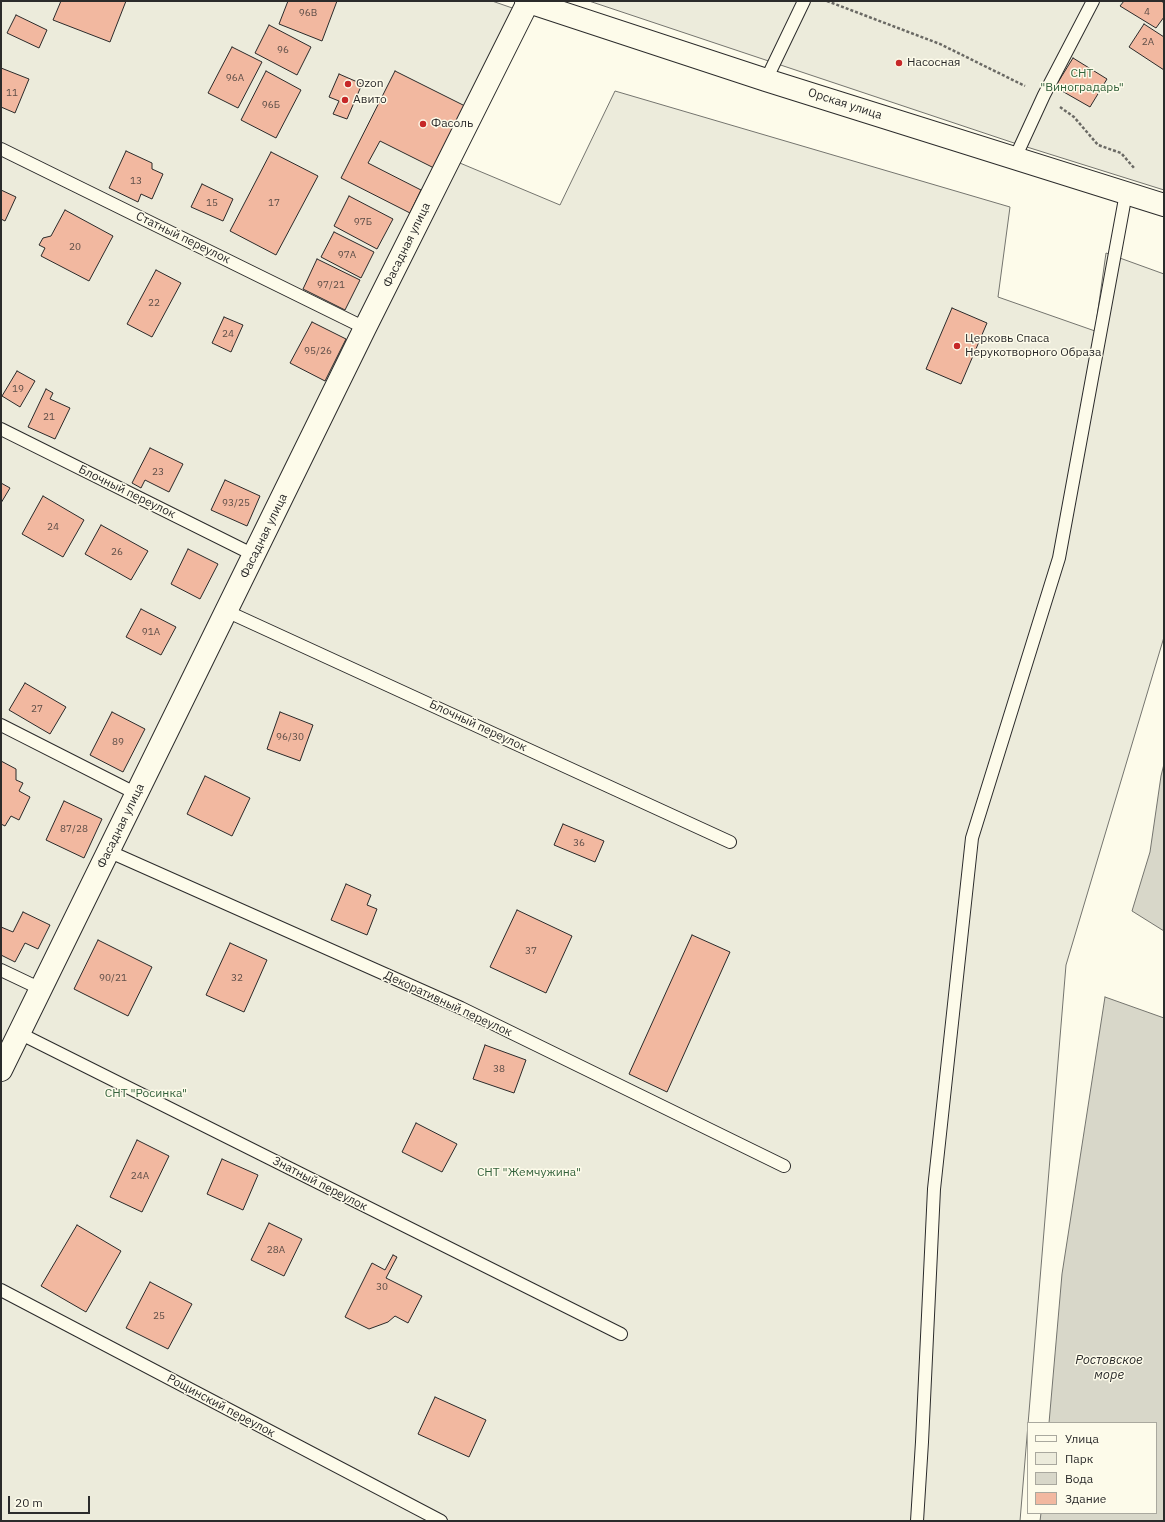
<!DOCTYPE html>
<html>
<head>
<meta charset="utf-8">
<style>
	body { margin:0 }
	#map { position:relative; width:1165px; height:1522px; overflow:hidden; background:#fdfbea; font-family:"IBM Plex Sans",sans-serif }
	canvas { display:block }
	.frame { position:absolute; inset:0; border:2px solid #2b2b2b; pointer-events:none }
	.legend { position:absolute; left:1027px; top:1422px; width:130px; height:92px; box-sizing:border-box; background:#fdfbea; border:1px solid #a9a89e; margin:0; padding:5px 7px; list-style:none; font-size:12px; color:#2b2b2b }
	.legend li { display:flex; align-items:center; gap:8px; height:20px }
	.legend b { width:20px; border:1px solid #a9a89e }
	.scale { position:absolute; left:8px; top:1496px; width:82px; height:18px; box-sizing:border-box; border:2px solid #2b2b2b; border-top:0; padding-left:5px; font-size:12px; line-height:14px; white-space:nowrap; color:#2b2b2b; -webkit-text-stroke:3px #fdfbea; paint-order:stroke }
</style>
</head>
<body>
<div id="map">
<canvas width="1165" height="1522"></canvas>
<div class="frame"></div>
<ul class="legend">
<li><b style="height:5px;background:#fdfbea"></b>Улица</li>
<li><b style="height:11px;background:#ecebdb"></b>Парк</li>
<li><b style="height:11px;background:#d8d7c9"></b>Вода</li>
<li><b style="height:11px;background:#f2b8a0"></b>Здание</li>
</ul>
<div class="scale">20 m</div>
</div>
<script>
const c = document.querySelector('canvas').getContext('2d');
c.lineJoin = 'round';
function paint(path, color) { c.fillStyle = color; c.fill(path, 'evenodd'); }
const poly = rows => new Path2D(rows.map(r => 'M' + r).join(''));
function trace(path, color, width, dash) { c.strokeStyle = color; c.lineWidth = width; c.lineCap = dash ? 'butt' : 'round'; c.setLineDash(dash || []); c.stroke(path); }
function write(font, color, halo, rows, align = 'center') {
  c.font = font + ' "IBM Plex Sans",sans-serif'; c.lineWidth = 3; c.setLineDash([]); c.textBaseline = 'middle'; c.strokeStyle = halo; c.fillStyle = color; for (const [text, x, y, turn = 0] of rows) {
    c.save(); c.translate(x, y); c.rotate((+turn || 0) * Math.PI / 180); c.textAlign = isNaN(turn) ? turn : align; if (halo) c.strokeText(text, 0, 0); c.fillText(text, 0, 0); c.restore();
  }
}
const green = poly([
	[1,1,492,1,521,11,448,158,560,205,615,91,1010,207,998,297,1095,331,1106,253,1164,274,1164,637,1066,965,1020,1521,1,1521,1,1],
	[589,1,1164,1,1164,190,1011,142,589,1]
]);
paint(green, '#ecebdb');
trace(green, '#74746e', 1);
const water = poly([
	[1164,764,1164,931,1132,911,1150,852,1161,776,1164,764],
	[1105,997,1164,1018,1164,1521,1040,1521,1041,1513,1156,1513,1156,1423,1049,1423,1062,1274,1105,997]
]);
paint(water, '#d8d7c9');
trace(water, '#74746e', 1);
const building = poly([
	[61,1,126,1,110,42,53,20,61,1],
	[288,1,337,1,322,41,279,24,288,1],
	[1124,1,1161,1,1164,3,1164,17,1156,28,1120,6,1124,1],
	[16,15,47,30,39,48,7,33,16,15],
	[1144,24,1164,37,1164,70,1129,47,1144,24],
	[269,25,311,47,297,75,255,53,269,25],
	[232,47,262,62,238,108,208,93,232,47],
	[1073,58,1107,79,1090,107,1055,87,1073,58],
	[1,68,29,79,15,113,1,107,1,68],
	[266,71,301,90,276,138,241,120,266,71],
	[395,71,467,107,436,169,380,141,368,163,421,190,410,213,341,178,395,71],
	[339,74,362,84,347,119,333,114,339,101,329,97,339,74],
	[126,151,152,163,152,169,163,174,152,199,141,194,138,202,109,188,126,151],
	[271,152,318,176,276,255,230,231,271,152],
	[202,184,233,199,223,221,191,207,202,184],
	[1,190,16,197,5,221,1,219,1,190],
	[349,196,393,219,377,249,334,226,349,196],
	[65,210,113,236,89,281,41,256,45,248,39,245,43,238,51,236,65,210],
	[334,232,374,252,361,278,321,257,334,232],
	[317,259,360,280,345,310,303,289,317,259],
	[156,270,181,283,152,337,127,324,156,270],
	[952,308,987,323,961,384,926,369,952,308],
	[224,317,243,325,231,352,212,343,224,317],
	[312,322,346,339,325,381,290,363,312,322],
	[17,371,35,381,20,407,2,396,17,371],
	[46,389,53,393,50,399,70,408,55,439,28,427,46,389],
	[150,448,183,464,169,492,145,480,141,488,132,483,150,448],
	[225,480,260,496,247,526,211,510,225,480],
	[1,483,10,488,1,503,1,483],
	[43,496,84,520,63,557,22,534,43,496],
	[101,525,148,551,131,580,85,554,101,525],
	[188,549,218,564,200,599,171,584,188,549],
	[141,609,176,627,161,655,126,637,141,609],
	[25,683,66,707,50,734,9,710,25,683],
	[112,712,145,729,123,772,90,755,112,712],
	[280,712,313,725,300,761,267,749,280,712],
	[1,761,16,769,16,780,23,783,19,791,30,797,19,820,11,816,5,826,1,824,1,761],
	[205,776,250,798,232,836,187,814,205,776],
	[64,801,102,819,84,858,46,840,64,801],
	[563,824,604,841,595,862,554,845,563,824],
	[346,884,371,895,367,905,377,909,367,935,331,920,346,884],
	[517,910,572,936,546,993,490,967,517,910],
	[23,912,50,925,38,949,25,943,15,962,1,955,1,927,13,932,23,912],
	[692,935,730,952,667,1092,629,1074,692,935],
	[98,940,152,967,128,1016,74,989,98,940],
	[230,943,267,960,244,1012,206,995,230,943],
	[485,1045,526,1060,514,1093,473,1079,485,1045],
	[416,1123,457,1144,442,1172,402,1152,416,1123],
	[137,1140,169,1156,142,1212,110,1197,137,1140],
	[222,1159,258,1175,243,1210,207,1194,222,1159],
	[269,1223,302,1239,284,1276,251,1260,269,1223],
	[77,1225,121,1251,86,1312,41,1286,77,1225],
	[393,1255,397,1257,386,1278,422,1296,408,1323,395,1316,388,1322,369,1329,345,1317,372,1263,385,1270,393,1255],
	[150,1282,192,1304,168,1349,126,1328,150,1282],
	[435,1397,486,1420,469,1457,418,1434,435,1397]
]);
paint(building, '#f2b8a0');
trace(building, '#2b2b2b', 1);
const service = poly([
	[766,80,804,1],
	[1,149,365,328],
	[1015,158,1044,95,1093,1],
	[1,429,254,555],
	[226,611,730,842],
	[1,725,137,794],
	[108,851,461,1008,784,1166],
	[1,970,41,989],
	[19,1033,621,1334],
	[1,1290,441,1521],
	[917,1521,922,1442,934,1189,972,838,1059,558,1126,193]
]);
const minor = poly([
	[1,1070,365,328,528,2]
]);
const secondary = poly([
	[526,1,766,80,1164,205]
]);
trace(service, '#2b2b2b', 14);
trace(minor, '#2b2b2b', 24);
trace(secondary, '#2b2b2b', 24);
trace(poly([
	[827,1,940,44,1025,86],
	[1060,107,1074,117,1098,145,1121,153,1135,169]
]), '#6a6964', 2.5, [3, 2]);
trace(service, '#fdfbea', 12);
trace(minor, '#fdfbea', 22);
trace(secondary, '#fdfbea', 22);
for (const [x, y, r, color] of [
	[899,63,4,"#c62828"],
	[348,84,4,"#c62828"],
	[345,100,4,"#c62828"],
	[423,124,4,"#c62828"],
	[957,346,4,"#c62828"]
]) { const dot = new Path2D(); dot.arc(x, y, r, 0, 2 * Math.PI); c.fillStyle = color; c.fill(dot); trace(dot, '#fdfbea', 1.5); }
write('10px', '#5d4e48', null, [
	["4",1147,12],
	["96В",308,13],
	["2А",1148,42],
	["96",283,50],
	["96А",235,78],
	["11",12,93],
	["96Б",271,105],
	["13",136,181],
	["15",212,203],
	["17",274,203],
	["97Б",363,222],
	["20",75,247],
	["97А",347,255],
	["97/21",331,285],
	["22",154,303],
	["24",228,334],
	["95/26",318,351],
	["19",18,389],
	["21",49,417],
	["23",158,472],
	["93/25",236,503],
	["24",53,527],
	["26",117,552],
	["91А",151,632],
	["27",37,709],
	["96/30",290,737],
	["89",118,742],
	["87/28",74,829],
	["36",579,843],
	["37",531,951],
	["90/21",113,978],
	["32",237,978],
	["38",499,1069],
	["24А",140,1176],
	["28А",276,1250],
	["30",382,1287],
	["25",159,1316]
]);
write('12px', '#2b2b2b', '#fdfbea', [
	["Насосная",907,63],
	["Ozon",356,84],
	["Авито",353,100],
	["Фасоль",431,124],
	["Церковь Спаса",965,339],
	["Нерукотворного Образа",965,353]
], 'left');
write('12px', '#34623c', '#fdfbea', [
	["СНТ",1082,74],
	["\"Виноградарь\"",1082,88],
	["СНТ \"Росинка\"",146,1094],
	["СНТ \"Жемчужина\"",529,1173]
]);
write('12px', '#2b2b2b', '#fdfbea', [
	["Орская улица",845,104,18],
	["Статный переулок",183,238,26],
	["Фасадная улица",407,245,-64],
	["Блочный переулок",127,492,26],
	["Фасадная улица",264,536,-64],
	["Блочный переулок",478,726,25],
	["Фасадная улица",121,826,-64],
	["Декоративный переулок",448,1004,25],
	["Знатный переулок",320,1184,27],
	["Рощинский переулок",221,1406,28]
]);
write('italic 13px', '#2b2b2b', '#fdfbea', [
	["Ростовское",1109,1360],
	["море",1109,1375]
]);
</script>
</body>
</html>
